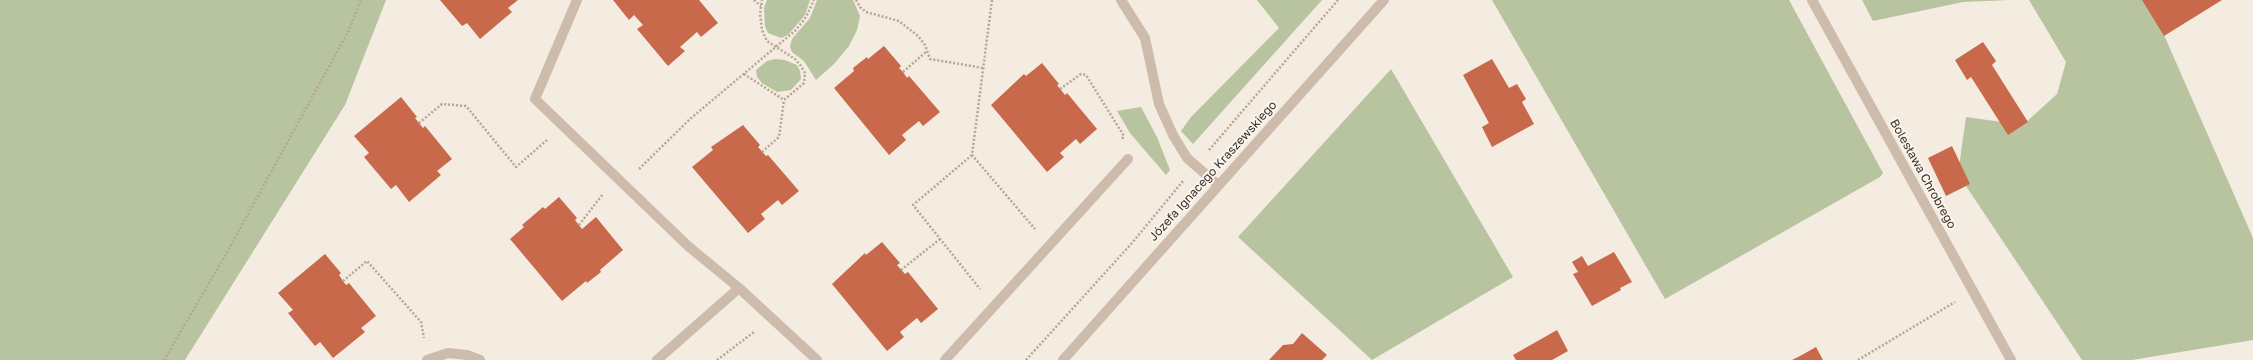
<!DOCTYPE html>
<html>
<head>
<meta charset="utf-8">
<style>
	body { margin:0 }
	canvas { display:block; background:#f4ebe1 }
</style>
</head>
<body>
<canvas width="2253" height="360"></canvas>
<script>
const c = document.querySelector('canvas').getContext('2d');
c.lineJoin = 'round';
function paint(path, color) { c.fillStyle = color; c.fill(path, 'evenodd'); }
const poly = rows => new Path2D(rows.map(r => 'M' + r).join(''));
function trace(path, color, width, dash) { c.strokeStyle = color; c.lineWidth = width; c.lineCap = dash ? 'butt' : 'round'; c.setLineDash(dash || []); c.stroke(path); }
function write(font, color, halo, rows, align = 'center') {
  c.font = font + ' "Golos Text",sans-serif'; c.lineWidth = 4; c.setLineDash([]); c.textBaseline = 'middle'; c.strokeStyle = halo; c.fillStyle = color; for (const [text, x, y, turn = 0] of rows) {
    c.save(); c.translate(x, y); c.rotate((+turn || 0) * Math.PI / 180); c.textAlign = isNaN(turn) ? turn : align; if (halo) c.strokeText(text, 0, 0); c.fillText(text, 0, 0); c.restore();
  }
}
paint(poly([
	[0,0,386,0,345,105,185,360,0,360],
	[767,0,810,0,805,15,788,35,781,38,768,33,765,26,764,8],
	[817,0,853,0,860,16,857,30,849,46,834,64,816,80,804,61,792,52,790,46,792,39,810,18],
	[1257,0,1322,0,1193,144,1181,131,1191,117,1279,28],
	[1492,0,1789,0,1883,173,1880,177,1665,299],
	[1862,0,2009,0,1963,2,1873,21],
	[2029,0,2151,0,2150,3,2253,238,2253,340,2132,360,2082,360,1958,174,1966,117,2023,125,2057,94,2066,62],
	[775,59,785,60,797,65,800,71,801,79,791,90,777,92,762,83,757,77,756,70,767,61],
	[1391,69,1513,277,1372,360,1238,237],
	[1141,107,1157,137,1170,170,1166,175,1130,133,1117,111]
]), '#b8c4a0');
paint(poly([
	[440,0,518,0,508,8,512,12,480,39,467,23,462,26],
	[613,0,699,0,718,23,701,37,697,32,680,47,685,51,668,66,637,29,643,25,634,15,629,20],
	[2142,0,2222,0,2164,36],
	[1983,42,1996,61,1992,65,2028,122,2008,135,1971,77,1967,80,1955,60],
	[884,46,901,66,899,68,903,72,907,78,909,76,940,112,923,126,919,121,902,135,906,140,889,155,834,88,854,71,853,68,867,57,868,59],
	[1492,59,1509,88,1517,84,1526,99,1522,102,1534,124,1492,147,1482,127,1489,123,1463,75],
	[1042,63,1059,84,1057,85,1065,95,1067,93,1097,129,1080,144,1076,139,1060,153,1064,157,1047,172,991,105,1024,74,1026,76],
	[401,97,417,117,415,118,423,128,425,126,452,159,437,171,441,175,409,202,396,185,391,189,364,157,369,153,354,136],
	[743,125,760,145,758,147,766,156,768,155,799,191,782,205,778,200,761,214,765,219,748,233,692,167,713,150,711,147],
	[1952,146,1970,184,1946,196,1928,158],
	[559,197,577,218,575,220,582,229,596,217,623,250,600,270,601,272,587,283,586,281,562,301,510,239,524,227,522,225,543,207,545,209],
	[882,242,900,263,897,265,905,274,908,272,938,309,921,323,917,318,900,332,904,337,887,351,832,284,865,253,866,255],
	[1614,252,1632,282,1620,288,1621,290,1592,306,1573,274,1578,272,1572,262,1582,256,1588,266],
	[325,254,341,273,339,275,343,281,346,285,349,283,376,316,361,328,365,332,333,358,320,342,315,346,288,313,293,310,278,293],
	[1557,330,1568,351,1552,360,1516,360,1513,355],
	[1302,333,1327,355,1322,360,1269,360,1283,345,1293,344],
	[1816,347,1823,360,1792,360,1800,356]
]), '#c8694b');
trace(poly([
	[754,0,761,6],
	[856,0,860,7,866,12,899,21,918,36,925,45,930,59,983,68],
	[992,0,972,155,1035,229],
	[903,72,927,51],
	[744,74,784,100,804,83,805,73,801,66,795,59,767,41,762,30,760,14,762,0],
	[1060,89,1081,74,1086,75,1124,136,1122,139],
	[419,123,442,104,466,106,516,167,547,140],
	[1209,150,1338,0],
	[762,152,779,137,784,100],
	[972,155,913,205,980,289],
	[639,169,690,119,796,30,806,17,814,0],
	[579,225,603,194],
	[901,270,940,239],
	[343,281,367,261,421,322,424,338],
	[164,360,225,256,349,30,361,0],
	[717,360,754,332],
	[1026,360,1132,243,1183,181],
	[1858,360,1955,302]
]), '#b9a596', 2.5, [2, 2]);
trace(poly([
	[577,0,535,99,688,246,739,288,817,360],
	[1121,0,1145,38,1159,104,1173,135,1187,158,1218,185],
	[427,360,448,353,467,355,480,360],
	[657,360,739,288],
	[945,360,1128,159]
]), '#cdbbac', 10);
trace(poly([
	[1812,0,2011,360]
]), '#cdbbac', 10);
trace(poly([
	[1063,360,1384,0]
]), '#cdbbac', 10);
write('12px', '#3b302b', '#fbf5ee', [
	["Józefa Ignacego Kraszewskiego",1213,171,-48],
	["Bolesława Chrobrego",1923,174,61]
]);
</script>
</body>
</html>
